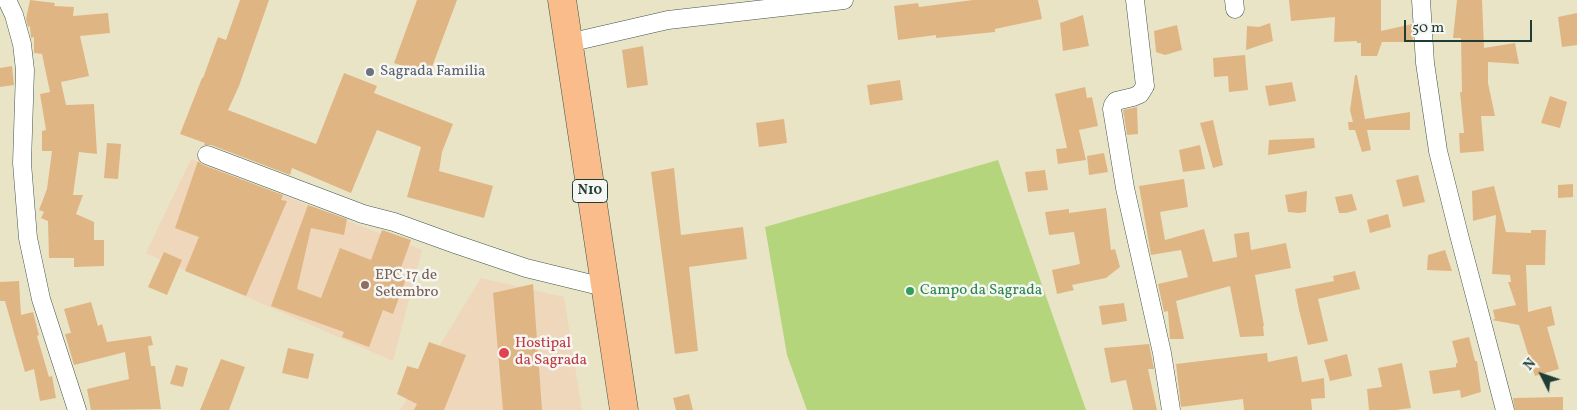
<!DOCTYPE html>
<html>
<head>
<meta charset="utf-8">
<style>
	body { margin:0 }
	#map { position:relative; width:1577px; height:410px; overflow:hidden; background:#eae4c7; font-family:Vollkorn,serif }
	canvas { display:block }
	.north { position:absolute; left:1517px; top:350px; width:50px; height:50px; -webkit-text-stroke:4px #f6f6f2; paint-order:stroke; rotate:311deg; font-size:14px; font-weight:700; line-height:20px; text-align:center; color:#1f3d34 }
	.north::after { content:''; display:block; margin:auto; width:18px; height:22px; background:#1f3d34; clip-path:polygon(50% 0,100% 100%,50% 72%,0 100%) }
	.scale { position:absolute; left:1404px; top:20px; width:128px; height:22px; box-sizing:border-box; border:2px solid #1f3d34; border-top:0; padding-left:6px; font-size:15px; line-height:18px; white-space:nowrap; color:#1f3d34; -webkit-text-stroke:4px #f6f6f2; paint-order:stroke }
</style>
</head>
<body>
<div id="map">
<canvas width="1577" height="410"></canvas>
<div class="north">N</div>
<div class="scale">50 m</div>
</div>
<script>
const c = document.querySelector('canvas').getContext('2d');
c.lineJoin = 'round';
function paint(path, color) { c.fillStyle = color; c.fill(path, 'evenodd'); }
const poly = rows => new Path2D(rows.map(r => 'M' + r).join(''));
function trace(path, color, width, dash) { c.strokeStyle = color; c.lineWidth = width; c.lineCap = dash ? 'butt' : 'round'; c.setLineDash(dash || []); c.stroke(path); }
function write(font, color, halo, rows, align = 'center') {
  c.font = font + ' Vollkorn,serif'; c.lineWidth = 5; c.setLineDash([]); c.textBaseline = 'middle'; c.strokeStyle = halo; c.fillStyle = color; for (const [text, x, y, turn = 0] of rows) {
    c.save(); c.translate(x, y); c.rotate((+turn || 0) * Math.PI / 180); c.textAlign = isNaN(turn) ? turn : align; if (halo) c.strokeText(text, 0, 0); c.fillText(text, 0, 0); c.restore();
  }
}
paint(poly([
	[191,159,422,250,393,361,146,253],
	[481,278,564,297,582,410,400,410]
]), '#eed7bb');
paint(poly([
	[998,160,1086,410,807,410,787,355,765,227]
]), '#b5d57c');
paint(poly([
	[30,0,55,3,54,6,74,7,73,16,108,13,110,33,80,36,89,76,61,82,66,105,94,104,97,154,79,152,73,195,83,195,76,214,94,222,94,240,104,240,104,266,74,267,74,258,49,258,48,221,41,218,44,212,39,210,47,189,52,151,42,151,42,131,46,130,40,94,50,92,42,54,34,53,34,37,31,38,30,26,28,27,26,19],
	[240,0,269,0,239,86,228,110,316,144,344,73,377,86,374,93,453,124,442,152,439,171,493,186,484,218,407,197,421,147,377,130,351,193,292,168,290,175,211,145,204,145,205,143,180,134,202,78,203,78,218,37,226,40],
	[417,0,457,0,429,75,394,63],
	[973,0,1038,0,1042,19,995,29,995,32,936,38,936,35,898,40,894,6,918,3,919,7],
	[1289,0,1381,0,1381,31,1412,24,1413,42,1382,42,1377,56,1361,56,1361,43,1357,43,1357,41,1334,42,1335,17,1291,21],
	[1457,0,1482,0,1484,48,1515,43,1519,64,1488,62,1488,83,1495,116,1481,116,1484,151,1460,153,1459,133,1464,133,1460,92,1462,92,1461,38,1453,38],
	[1577,13,1577,45,1562,47,1558,17],
	[1083,15,1089,46,1063,51,1060,23],
	[1270,23,1273,41,1246,50,1247,26,1259,27],
	[1177,25,1182,50,1165,55,1156,52,1154,31],
	[643,46,648,85,627,88,622,50],
	[1245,55,1248,90,1229,92,1228,76,1214,77,1213,58],
	[12,66,14,85,0,87,0,68],
	[1355,75,1357,75,1365,119,1410,112,1410,130,1367,130,1371,150,1362,152,1355,130,1349,130,1348,122,1353,122,1350,110],
	[900,80,903,100,870,105,867,85],
	[1292,82,1296,101,1269,106,1265,86],
	[1085,87,1087,98,1092,97,1098,126,1079,130,1086,160,1058,164,1056,149,1067,148,1055,94],
	[1550,96,1567,102,1560,128,1541,123],
	[1137,107,1138,134,1127,135,1123,110],
	[784,119,787,143,759,147,756,123],
	[1213,120,1223,165,1213,168,1200,123],
	[1314,138,1315,148,1268,155,1269,140],
	[107,143,121,144,118,179,104,178],
	[1200,145,1205,169,1183,172,1179,150],
	[1104,153,1108,172,1089,175,1087,156],
	[198,161,203,165,283,195,281,200,287,201,246,296,185,271,199,237,175,228],
	[674,168,681,235,743,227,747,259,689,267,698,351,675,354,651,172],
	[1045,170,1048,190,1028,192,1025,172],
	[1418,175,1425,202,1403,207,1396,180],
	[1184,179,1188,207,1160,212,1165,240,1204,229,1213,262,1237,257,1234,234,1249,232,1251,250,1286,243,1291,268,1255,275,1264,326,1263,326,1264,336,1240,337,1230,286,1176,301,1184,339,1170,339,1168,311,1164,312,1158,284,1188,277,1181,250,1151,255,1139,186],
	[1573,184,1573,197,1558,198,1558,185],
	[1494,186,1506,232,1531,233,1531,230,1546,230,1545,265,1526,265,1528,312,1551,306,1555,325,1547,327,1559,369,1535,376,1519,325,1492,320,1495,319,1493,310,1516,305,1508,282,1511,282,1510,275,1492,274,1496,215,1473,221,1472,191],
	[1307,191,1306,212,1299,213,1288,212,1285,195],
	[1352,194,1357,210,1346,213,1339,213,1335,197],
	[308,205,347,219,344,235,311,228,297,289,321,298,340,248,371,260,382,230,411,240,398,276,406,279,393,314,383,310,369,347,342,337,344,332,271,306],
	[1106,208,1111,250,1115,249,1120,267,1106,278,1072,285,1074,290,1057,294,1052,270,1080,264,1074,232,1049,235,1045,212,1069,209,1069,213],
	[1388,214,1391,227,1370,233,1367,220],
	[1445,250,1452,271,1427,270,1428,255],
	[164,252,182,260,167,295,148,287],
	[1355,271,1360,289,1318,299,1328,341,1308,345,1299,310,1295,289,1334,281,1333,276],
	[19,281,21,315,33,312,39,335,37,336,49,377,52,376,56,398,40,401,34,369,25,372,5,301,0,301,0,282],
	[533,284,542,410,503,410,493,293],
	[91,302,98,326,102,324,107,342,151,336,153,345,148,346,151,366,155,366,161,409,91,410,87,389,129,379,125,352,74,365,65,334,71,333,64,309],
	[1124,303,1127,321,1102,325,1099,306],
	[1469,337,1475,361,1477,361,1481,392,1461,398,1460,390,1433,394,1429,371,1456,367,1456,363,1458,363,1452,341],
	[429,342,466,355,444,410,414,410,417,404,397,394,407,366,418,369],
	[1149,344,1154,369,1148,369,1157,410,1133,410,1126,380,1111,383,1104,348],
	[288,348,314,354,308,379,282,373],
	[1267,353,1268,362,1297,356,1302,382,1324,378,1325,398,1311,399,1312,410,1244,410,1243,399,1181,407,1176,364],
	[1347,354,1352,376,1330,381,1324,360],
	[221,359,245,367,229,410,200,410],
	[1402,363,1411,408,1396,410,1369,410,1367,389,1382,387,1378,368],
	[176,365,188,368,183,387,170,384],
	[689,394,693,410,676,410,673,398],
	[1563,397,1563,410,1515,410,1513,398]
]), '#e0b584');
const street = poly([
	[7,0,14,15,22,44,25,70,22,163,28,238,41,299,77,410],
	[1135,0,1145,86,1140,94,1133,97,1116,101,1113,105,1112,109,1125,188,1162,353,1171,410],
	[1234,0,1235,9],
	[1421,0,1425,63,1438,151,1459,235,1505,410],
	[568,43,668,20,844,0],
	[207,155,363,214,394,222,455,244,526,268,604,287]
]);
const primary = poly([
	[562,0,624,410]
]);
trace(street, '#3d564a', 19);
trace(primary, '#3d564a', 29);
trace(street, '#fff', 18);
trace(primary, '#f9bc8a', 28);
for (const [x, y, r, color] of [
	[370,72,5,"#6b7280"],
	[365,285,5,"#8d6e63"],
	[910,291,5,"#2e9e5b"],
	[504,353,6,"#e0444e"]
]) { const dot = new Path2D(); dot.arc(x, y, r, 0, 2 * Math.PI); c.fillStyle = color; c.fill(dot); trace(dot, '#f6f6f2', 2); }
for (const [x, y, w] of [
	[590,191,35]
]) { const box = new Path2D(); box.roundRect(x - w / 2, y - 11.5, w, 23, 4); c.fillStyle = '#f6f6f2'; c.fill(box); trace(box, '#1f3d34', 1); }
write('bold 14px', '#1f3d34', null, [
	["N10",590,191]
]);
write('15px', '#5b616d', '#f6f6f2', [
	["Sagrada Familia",380,72]
], 'left');
write('15px', '#785e54', '#f6f6f2', [
	["EPC 17 de",375,276],
	["Setembro",375,293]
], 'left');
write('15px', '#27864d', '#f6f6f2', [
	["Campo da Sagrada",920,291]
], 'left');
write('15px', '#be3a42', '#f6f6f2', [
	["Hostipal",515,344],
	["da Sagrada",515,361]
], 'left');
</script>
</body>
</html>
